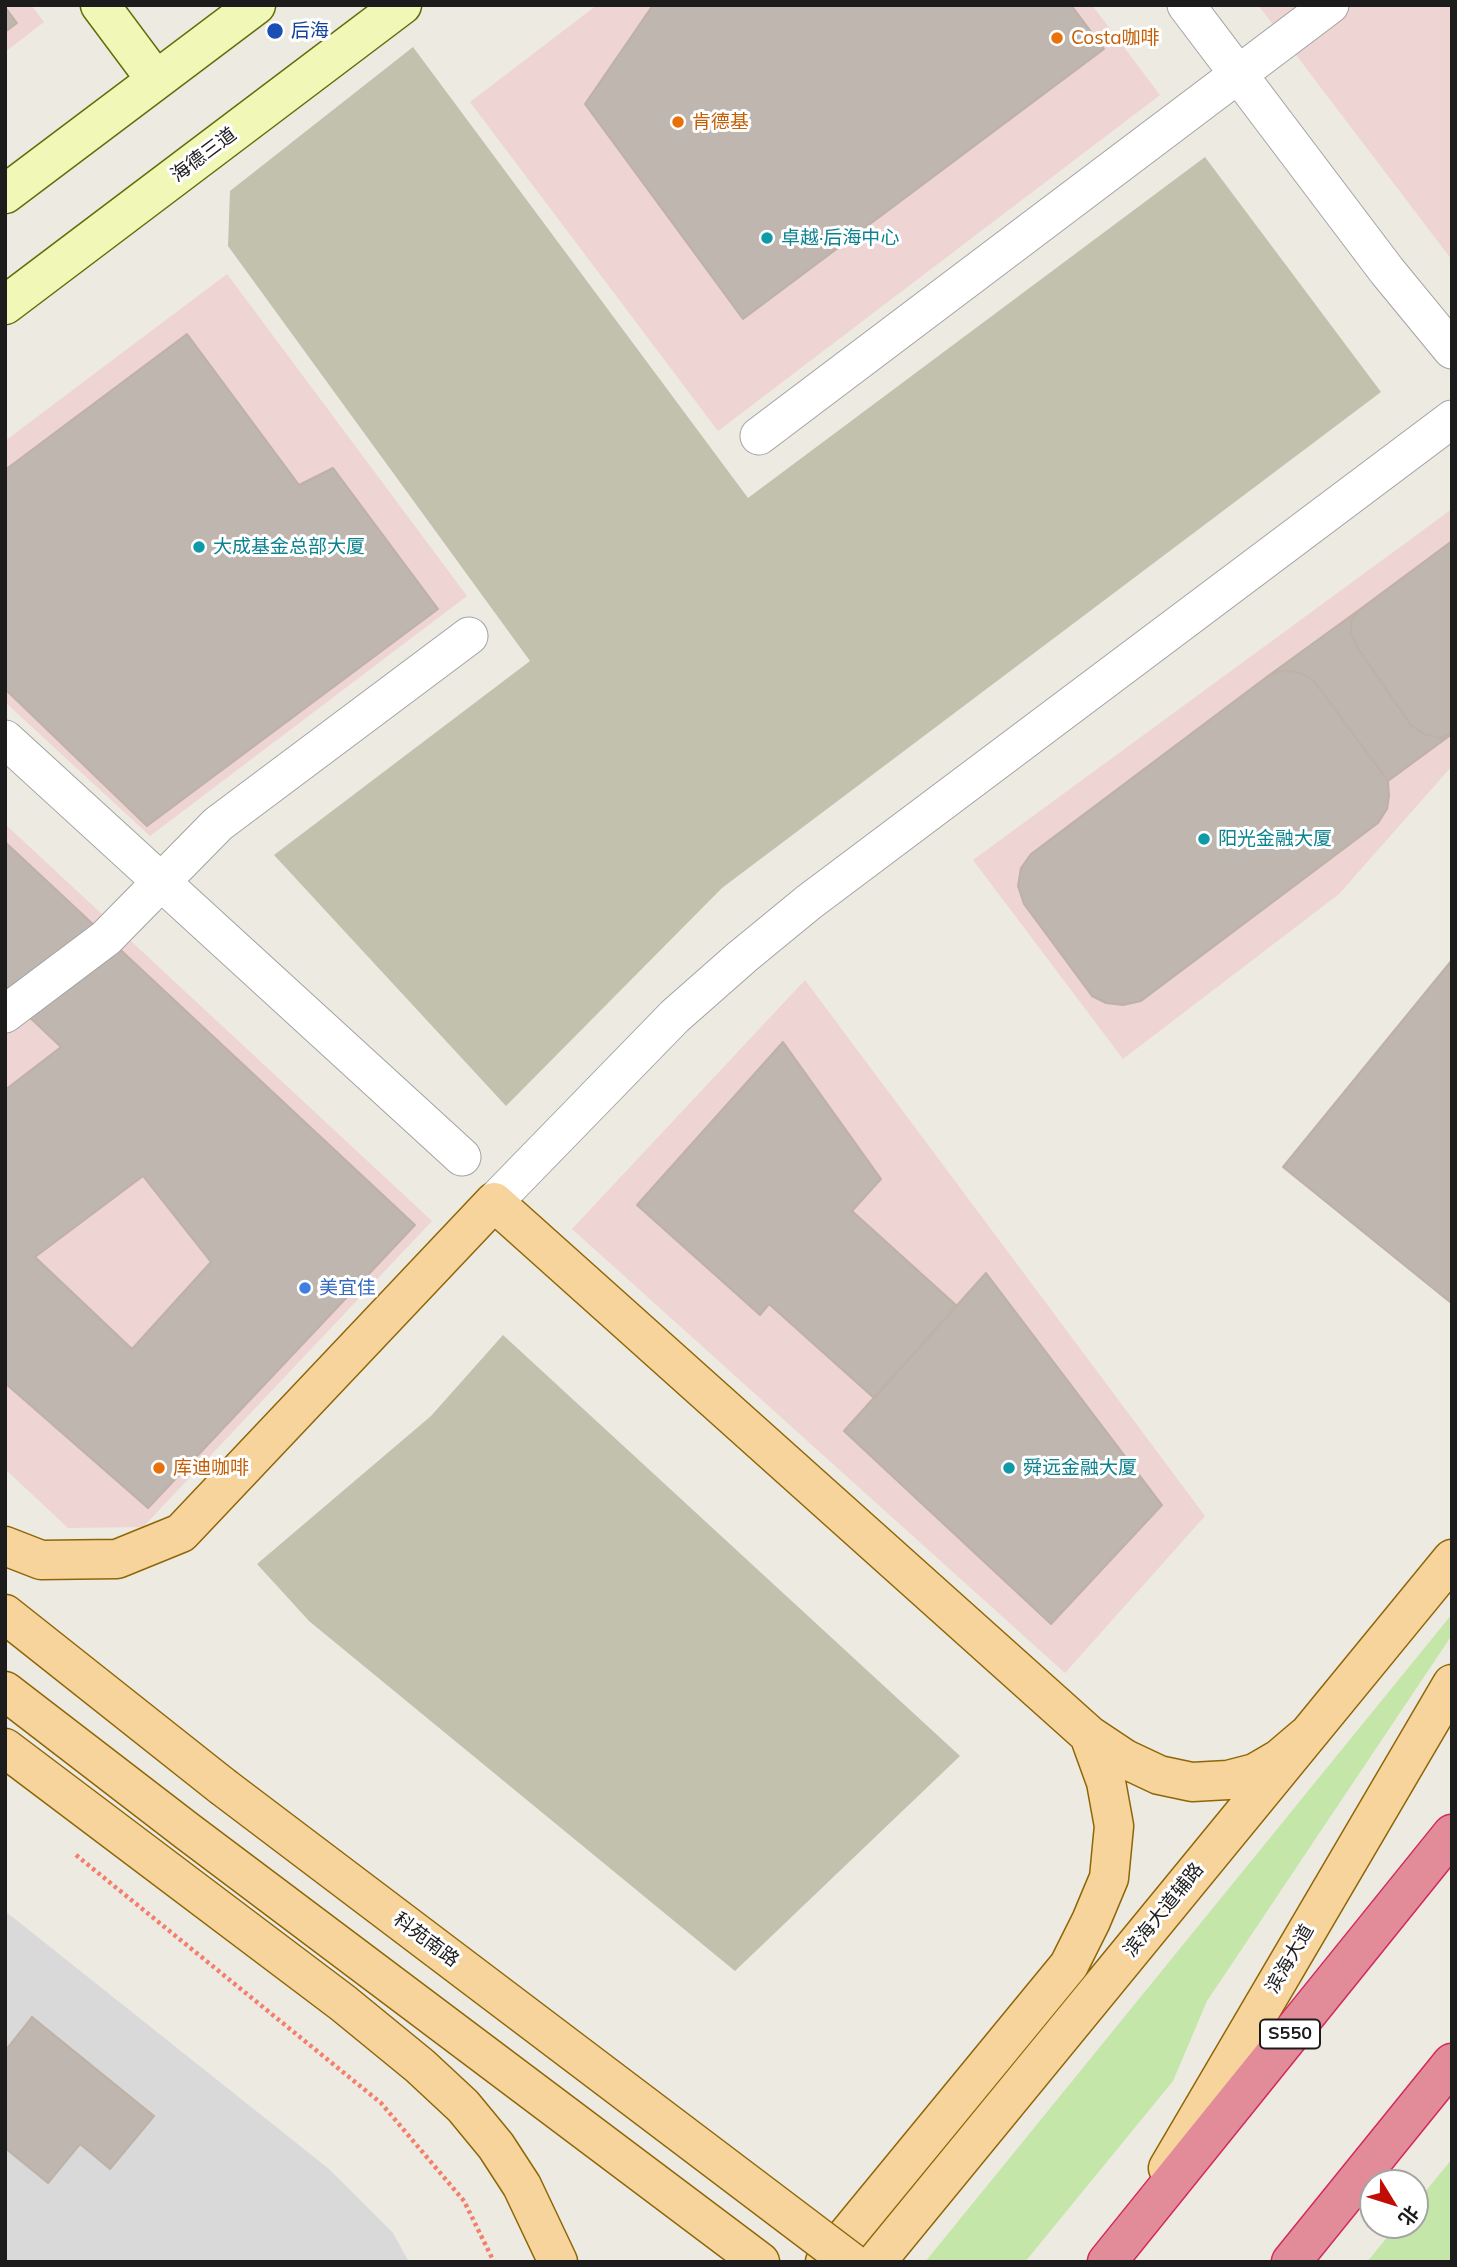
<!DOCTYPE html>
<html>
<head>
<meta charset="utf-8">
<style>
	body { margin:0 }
	#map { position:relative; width:1457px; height:2267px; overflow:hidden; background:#edeae2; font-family:Mulish,"Noto Sans SC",sans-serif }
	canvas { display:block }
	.frame { position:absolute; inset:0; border:7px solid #1c1c1c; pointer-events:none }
	.north { position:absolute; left:1359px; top:2169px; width:70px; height:70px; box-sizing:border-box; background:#fff; border:2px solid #a4a4a4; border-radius:50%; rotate:128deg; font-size:19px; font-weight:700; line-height:28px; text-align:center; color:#1c1c1c }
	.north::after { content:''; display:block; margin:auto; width:24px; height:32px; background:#c20d07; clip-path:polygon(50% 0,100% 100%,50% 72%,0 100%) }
</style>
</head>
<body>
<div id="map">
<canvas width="1457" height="2267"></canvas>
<div class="frame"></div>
<div class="north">北</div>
</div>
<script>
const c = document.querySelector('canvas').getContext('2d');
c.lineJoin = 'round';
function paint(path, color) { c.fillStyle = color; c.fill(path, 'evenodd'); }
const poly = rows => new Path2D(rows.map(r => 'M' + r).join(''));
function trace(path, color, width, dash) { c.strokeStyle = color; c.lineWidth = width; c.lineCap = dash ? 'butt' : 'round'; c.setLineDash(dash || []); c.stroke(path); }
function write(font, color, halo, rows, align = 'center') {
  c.font = font + ' Mulish,"Noto Sans SC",sans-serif'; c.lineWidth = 6; c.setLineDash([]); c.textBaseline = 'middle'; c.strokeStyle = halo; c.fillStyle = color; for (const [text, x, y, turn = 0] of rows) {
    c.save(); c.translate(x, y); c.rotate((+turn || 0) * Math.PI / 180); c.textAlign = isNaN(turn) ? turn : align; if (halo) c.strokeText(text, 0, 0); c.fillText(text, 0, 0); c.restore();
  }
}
paint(poly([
	[5,1911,329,2169,393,2233,409,2262,5,2262]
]), '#dad9d9');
paint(poly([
	[5,5,31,5,44,22,5,52],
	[597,5,1092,5,1160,95,718,431,470,102],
	[1258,5,1452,5,1452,260],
	[227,274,467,596,150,836,5,702,5,441],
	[1452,509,1452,766,1339,894,1123,1059,973,860],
	[5,824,432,1221,143,1527,68,1528,5,1469],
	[805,980,1205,1516,1065,1673,572,1229]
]), '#eed4d2');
paint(poly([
	[413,47,748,498,1205,157,1381,392,722,888,506,1106,274,855,530,661,228,246,230,191],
	[503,1335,960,1756,735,1971,309,1621,257,1564,431,1416]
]), '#c1c1ae');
paint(poly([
	[1452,1614,1452,1635,1207,2001,1173,2081,1025,2262,925,2262],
	[1452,2159,1452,2262,1367,2262,1397,2225,1415,2225,1415,2204]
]), '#c5e6a9');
const building = poly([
	[653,5,1071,5,1104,49,743,319,585,104,653,5],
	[5,7,17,23,5,32,5,7],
	[187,334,299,485,333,468,438,609,147,826,5,689,5,470,187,334],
	[1452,541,1452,734,1440,738,1424,734,1411,725,1357,647,1351,634,1351,621,1359,610,1452,541],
	[1359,610,1351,621,1351,634,1357,647,1411,725,1424,734,1440,738,1452,734,1388,781,1314,681,1301,673,1285,670,1268,676,1359,610],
	[1285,670,1301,673,1314,681,1388,781,1389,796,1387,809,1378,823,1141,1001,1123,1005,1106,1003,1092,996,1024,904,1018,886,1021,868,1031,854,1268,676,1285,670],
	[5,842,415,1225,148,1508,5,1383,5,1090,61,1047,5,994,5,842],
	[143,1176,211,1262,132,1349,35,1257,143,1176],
	[1452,960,1452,1300,1450,1302,1283,1167,1452,960],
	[783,1042,881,1179,852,1211,957,1306,874,1398,769,1304,760,1315,637,1205,783,1042],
	[986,1273,1162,1505,1051,1624,844,1431,986,1273],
	[32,2017,154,2116,110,2169,80,2144,48,2183,5,2148,5,2051,32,2017]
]);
paint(building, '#beb6af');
trace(building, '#beb1a5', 2);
const street = poly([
	[1186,5,1387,271,1452,350],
	[759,436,1330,5],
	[5,739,462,1157],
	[5,1014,106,938,218,824,469,636],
	[494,1202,675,1016,742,957,809,902,1452,419]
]);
const secondary = poly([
	[100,5,156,80],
	[5,194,256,5],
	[5,305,402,5]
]);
const primary = poly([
	[5,1546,41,1560,117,1559,181,1533,494,1202,1089,1735,1125,1759,1159,1775,1192,1782,1228,1780,1255,1773,1279,1759,1306,1736],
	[5,1614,222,1786],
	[5,1691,187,1831,760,2262],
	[5,1748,343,2003,420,2066,463,2106,496,2146,522,2186,558,2262],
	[1168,2168,1452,1684],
	[825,2262,1069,1965,1091,1921,1109,1878,1114,1826,1106,1782,1089,1735],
	[876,2262,1452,1559]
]);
const highway = poly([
	[1107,2262,1452,1834],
	[1291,2262,1452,2063]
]);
trace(street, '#a3a3a3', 39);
trace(secondary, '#606e08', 41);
trace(primary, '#8f6605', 41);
trace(highway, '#d12a5e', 41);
trace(poly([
	[76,1855,381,2103,464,2201,494,2262]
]), '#f47f6c', 4.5, [3.5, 3.5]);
trace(street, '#fff', 37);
trace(secondary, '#f1f7b7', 38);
trace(primary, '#f8d49d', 38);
trace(highway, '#e38c99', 38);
const primaryBridge = poly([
	[222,1786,851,2262]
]);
trace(primaryBridge, '#8f6605', 41, []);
trace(primaryBridge, '#f8d49d', 38);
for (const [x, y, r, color] of [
	[275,31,9,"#1a4fb4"],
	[1057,38,7,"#e8710a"],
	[678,122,7,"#e8710a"],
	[767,238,7,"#0f9aa8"],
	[199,547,7,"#0f9aa8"],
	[1204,839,7,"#0f9aa8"],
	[305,1288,7,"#3f7fe0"],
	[159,1468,7,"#e8710a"],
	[1009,1468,7,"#0f9aa8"]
]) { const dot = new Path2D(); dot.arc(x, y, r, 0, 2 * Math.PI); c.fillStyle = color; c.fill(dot); trace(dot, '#fff', 2.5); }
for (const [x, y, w] of [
	[1290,2034,60]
]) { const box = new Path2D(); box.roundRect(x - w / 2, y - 14.5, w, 29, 5); c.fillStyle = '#fff'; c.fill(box); trace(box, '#1c1c1c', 2); }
write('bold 18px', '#1c1c1c', null, [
	["S550",1290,2034]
]);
write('19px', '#164399', '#fff', [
	["后海",291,31]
], 'left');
write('19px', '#c56008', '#fff', [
	["Costa咖啡",1071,38],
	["肯德基",692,122],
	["库迪咖啡",173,1468]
], 'left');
write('19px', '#1c1c1c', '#fff', [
	["海德三道",204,155,-37],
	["滨海大道辅路",1164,1910,-51],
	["科苑南路",426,1940,37],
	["滨海大道",1290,1959,-60]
]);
write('19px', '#0d838f', '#fff', [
	["卓越·后海中心",781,238],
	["大成基金总部大厦",213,547],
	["阳光金融大厦",1218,839],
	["舜远金融大厦",1023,1468]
], 'left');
write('19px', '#366cbe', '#fff', [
	["美宜佳",319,1288]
], 'left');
</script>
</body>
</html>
